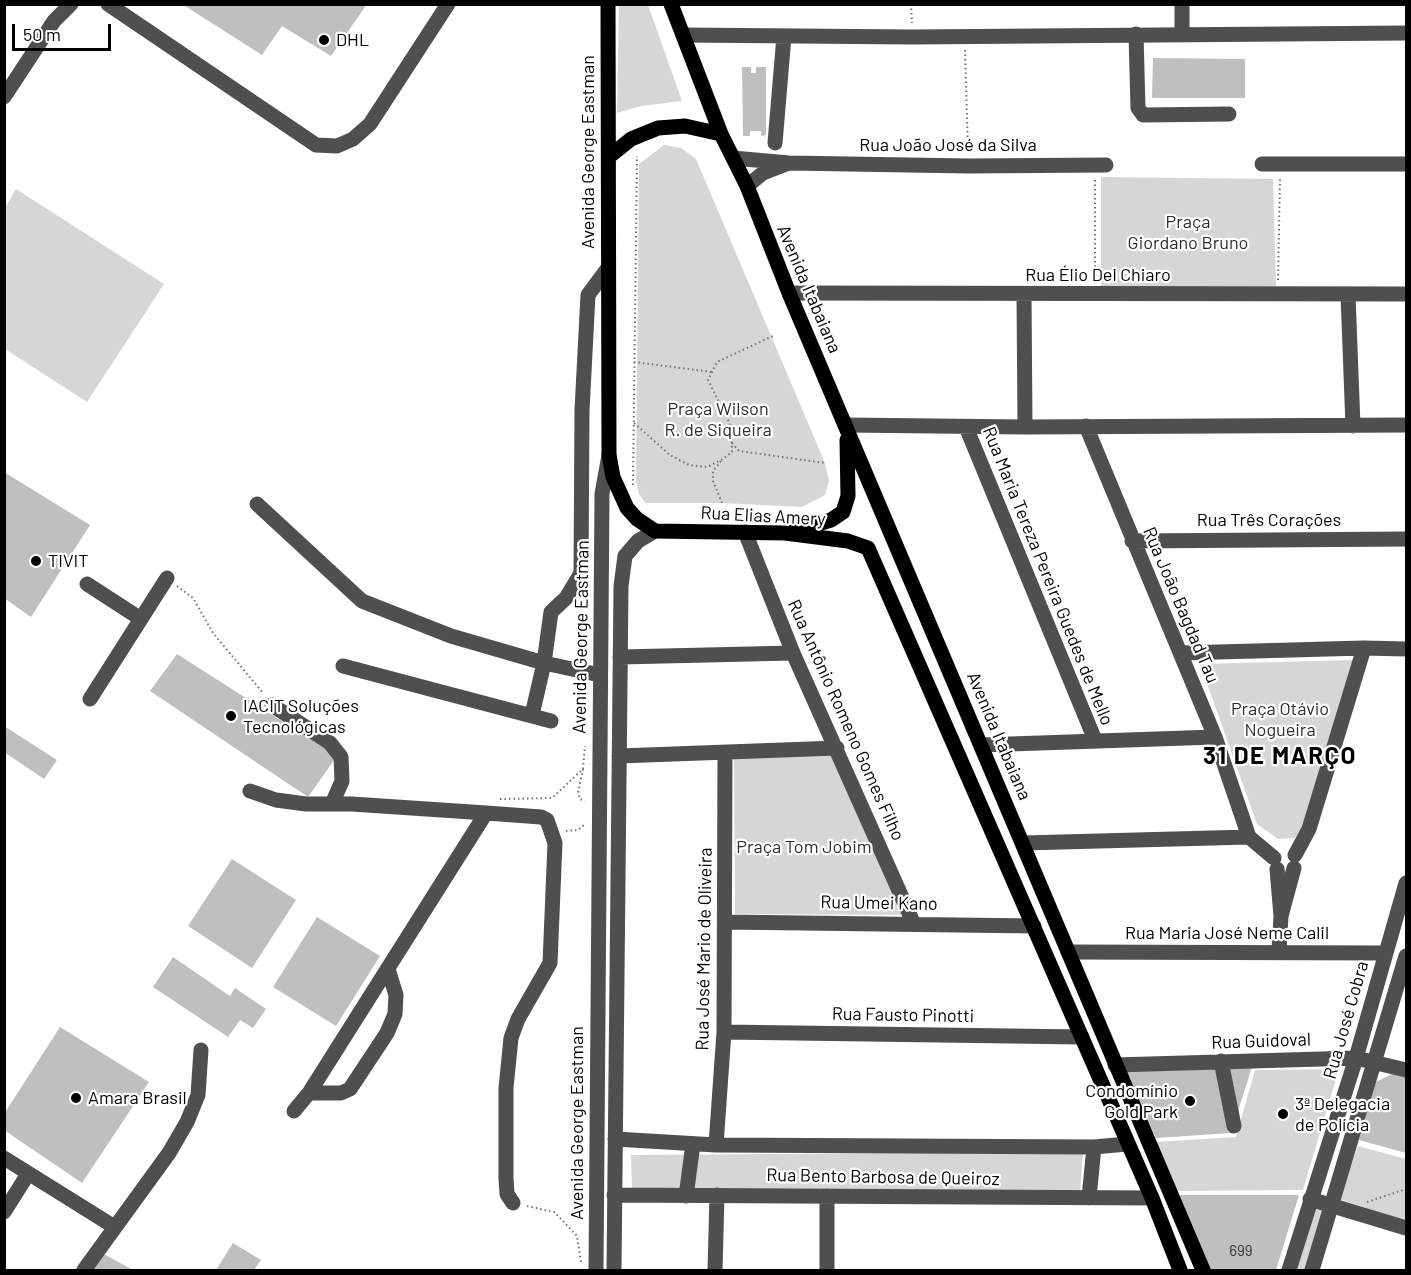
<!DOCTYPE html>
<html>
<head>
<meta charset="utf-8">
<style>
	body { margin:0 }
	#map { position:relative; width:1411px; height:1275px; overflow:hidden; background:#fff; font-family:Barlow,sans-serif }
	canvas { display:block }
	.frame { position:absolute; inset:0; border:6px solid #000; pointer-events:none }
	.scale { position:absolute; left:12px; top:24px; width:99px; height:27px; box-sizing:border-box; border:3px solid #000; border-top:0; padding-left:8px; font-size:18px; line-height:21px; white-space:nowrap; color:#000; -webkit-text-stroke:4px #fff; paint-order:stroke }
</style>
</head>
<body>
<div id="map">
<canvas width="1411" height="1275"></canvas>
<div class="frame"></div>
<div class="scale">50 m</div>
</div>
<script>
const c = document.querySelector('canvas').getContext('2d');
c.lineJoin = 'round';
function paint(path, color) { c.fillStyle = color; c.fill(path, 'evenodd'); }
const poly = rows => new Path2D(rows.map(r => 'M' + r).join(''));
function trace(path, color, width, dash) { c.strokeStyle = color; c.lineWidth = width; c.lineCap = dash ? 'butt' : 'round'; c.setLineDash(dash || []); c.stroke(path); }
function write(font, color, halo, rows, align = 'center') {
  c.font = font + ' Barlow,sans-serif'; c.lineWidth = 4.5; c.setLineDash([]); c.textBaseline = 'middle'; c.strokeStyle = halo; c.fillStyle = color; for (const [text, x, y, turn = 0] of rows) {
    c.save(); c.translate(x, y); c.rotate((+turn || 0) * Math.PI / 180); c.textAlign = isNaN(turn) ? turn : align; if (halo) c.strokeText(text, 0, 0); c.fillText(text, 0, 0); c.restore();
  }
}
paint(poly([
	[619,5,648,5,682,101,641,106,617,113],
	[664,145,681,148,696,159,825,463,829,481,825,495,802,507,722,503,645,503,639,494,636,481,639,164],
	[1101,177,1273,179,1276,286,1101,287],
	[16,189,164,284,87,402,5,349,5,208],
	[1353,660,1311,817,1295,838,1278,839,1257,824,1200,664],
	[838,755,907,915,735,914,734,757],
	[1339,1069,1303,1190,1177,1191,1155,1142,1236,1137,1255,1070],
	[1358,1146,1406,1159,1406,1221,1339,1199],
	[1083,1152,1080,1193,632,1192,631,1155],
	[1312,1203,1329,1208,1309,1270,1291,1270]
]), '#d6d6d6');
paint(poly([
	[182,4,367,4,331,56,282,26,262,55],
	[1153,58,1245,59,1245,98,1152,98],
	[742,67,751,67,751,73,756,73,756,67,766,67,766,135,761,136,761,131,750,131,750,136,743,136],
	[4,472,90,525,31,617,4,598],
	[177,654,337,756,308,797,150,691],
	[4,726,57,760,44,779,4,752],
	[232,859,296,900,252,968,188,926],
	[317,917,380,956,336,1026,273,987],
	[173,957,230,996,235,988,266,1009,253,1028,240,1020,228,1037,153,987],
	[60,1027,149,1082,82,1183,4,1130,4,1114],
	[1252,1067,1231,1133,1156,1138,1125,1069],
	[1392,1074,1406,1076,1406,1153,1359,1140,1376,1082],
	[1176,1195,1299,1195,1276,1270,1209,1270],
	[233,1243,261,1260,254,1270,216,1270],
	[102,1253,133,1270,90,1270]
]), '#bfbfbf');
trace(poly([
	[911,4,912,23],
	[965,50,968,152],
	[1095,180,1095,279],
	[1278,280,1280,178],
	[634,362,712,372],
	[634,423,670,455,689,465,707,467,723,459,732,452,731,426,708,380,717,362,775,335],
	[732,443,739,451,825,463],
	[721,461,713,471,713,481,722,503],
	[633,485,637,156],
	[177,586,193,598,213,633,263,693],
	[583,769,578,793,580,799,585,801],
	[500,799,552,798,583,769,585,746],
	[566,831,578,830,585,824],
	[1367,1202,1406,1189],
	[527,1206,554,1212,562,1220,577,1236,581,1262]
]), '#717171', 2, [1.5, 3]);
trace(poly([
	[108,4,316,145,337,146,353,139,370,124,448,4],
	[1182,4,1182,33],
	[1136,34,1138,108,1143,115,1229,114],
	[683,35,912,37,1406,33],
	[4,97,54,21,71,4],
	[775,143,784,36],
	[733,158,789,163,968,166,1106,165],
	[1262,164,1406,164],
	[747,186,763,173,786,164],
	[789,293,1406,294],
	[1024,295,1025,427],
	[1348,295,1353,426],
	[845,425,1025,427,1406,425],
	[1086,426,1215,737,1249,837,1274,858],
	[966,427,1095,740],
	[257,504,362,601,451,636,544,663,600,675],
	[745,532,793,653,913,922],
	[1132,541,1406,539],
	[87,584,141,619],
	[1181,653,1364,648,1406,649],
	[620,657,793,653],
	[343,666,551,721],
	[90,699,167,578],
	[272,705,330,743,341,757,342,781,332,804],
	[532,715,544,663,551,612,566,598,581,573,582,410,588,295,608,268],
	[981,745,1215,737],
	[619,756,837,748],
	[250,791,276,800,306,804,352,804,486,813,309,1093,294,1111],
	[486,813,541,817,547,820,555,843,550,963,518,1019,511,1038,506,1088,506,1178,507,1194,513,1203],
	[1024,843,1249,837],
	[1295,855,1309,829,1364,648],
	[1277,869,1281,916,1294,868],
	[725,922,1034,926],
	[1279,951,1281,916],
	[1068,952,1386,953],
	[724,1032,1082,1037],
	[1221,1061,1234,1126],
	[1115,1065,1356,1058,1406,1070],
	[309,1093,341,1093,350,1089,387,1033,395,1014,396,995,388,969],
	[615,1139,716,1145,1094,1147,1127,1144],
	[716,1145,724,1032,725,753],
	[4,1158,113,1226],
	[614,1195,1152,1198],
	[686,1196,693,1144],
	[1089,1198,1094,1147],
	[1310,1199,1406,1228],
	[4,1212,28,1174],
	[84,1270,169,1153,187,1122,198,1095,201,1050],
	[596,1270,602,494,609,455],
	[614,1270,621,586,625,556,638,541,655,531],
	[715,1270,717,1195],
	[827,1270,827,1196],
	[1289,1270,1356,1058,1406,883],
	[1312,1270,1406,956]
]), '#4f4f4f', 15);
trace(poly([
	[608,4,609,455,613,477,627,508,637,519,655,531,785,533,848,541,868,548,1152,1198,1180,1270],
	[671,4,721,134,747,186,789,293,1203,1270],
	[610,156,631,139,658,128,685,126,721,134],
	[794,531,831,520,843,512,848,496,847,440]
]), '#000', 15);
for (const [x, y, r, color] of [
	[324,40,6,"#000"],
	[36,561,6,"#000"],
	[231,716,6,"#000"],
	[76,1098,6,"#000"],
	[1190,1101,6,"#000"],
	[1283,1114,6,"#000"]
]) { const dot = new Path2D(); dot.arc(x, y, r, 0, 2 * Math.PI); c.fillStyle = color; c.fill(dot); trace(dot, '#fff', 2); }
write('15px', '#303030', null, [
	["699",1241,1251]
]);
write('18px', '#000', '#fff', [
	["DHL",336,40],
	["TIVIT",48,561],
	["IACIT Soluções",243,706],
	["Tecnológicas",243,727],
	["Condomínio",1178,1091,"right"],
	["Gold Park",1178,1112,"right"],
	["Amara Brasil",88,1098],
	["3ª Delegacia",1295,1104],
	["de Polícia",1295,1125]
], 'left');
write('18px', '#000', '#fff', [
	["Rua João José da Silva",948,145],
	["Avenida George Eastman",588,152,-90],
	["Rua Élio Del Chiaro",1098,275],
	["Avenida Itabaiana",809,289,67],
	["Rua Elias Amery",763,516,3],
	["Rua Três Corações",1269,520],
	["Rua Maria Tereza Pereira Guedes de Mello",1048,576,68],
	["Rua João Bagdad Tau",1181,605,67],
	["Avenida George Eastman",581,637,-89],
	["Rua Antônio Romeno Gomes Filho",846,720,66],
	["Avenida Itabaiana",999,736,67],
	["Rua Umei Kano",879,903,1],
	["Rua Maria José Neme Calil",1227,933],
	["Rua José Mario de Oliveira",704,949,-89],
	["Rua Fausto Pinotti",903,1015,1],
	["Rua José Cobra",1346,1020,-74],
	["Rua Guidoval",1261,1041,-2],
	["Avenida George Eastman",577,1123,-90],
	["Rua Bento Barbosa de Queiroz",883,1177,1]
]);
write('18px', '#2d2d2d', '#fff', [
	["Praça",1188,222],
	["Giordano Bruno",1188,243],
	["Praça Wilson",718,409],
	["R. de Siqueira",718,430],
	["Praça Otávio",1280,709],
	["Nogueira",1280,730],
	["Praça Tom Jobim",804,847]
]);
c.letterSpacing = '1.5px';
write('bold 24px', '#000', '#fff', [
	["31 DE MARÇO",1280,756]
]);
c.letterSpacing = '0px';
</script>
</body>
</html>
